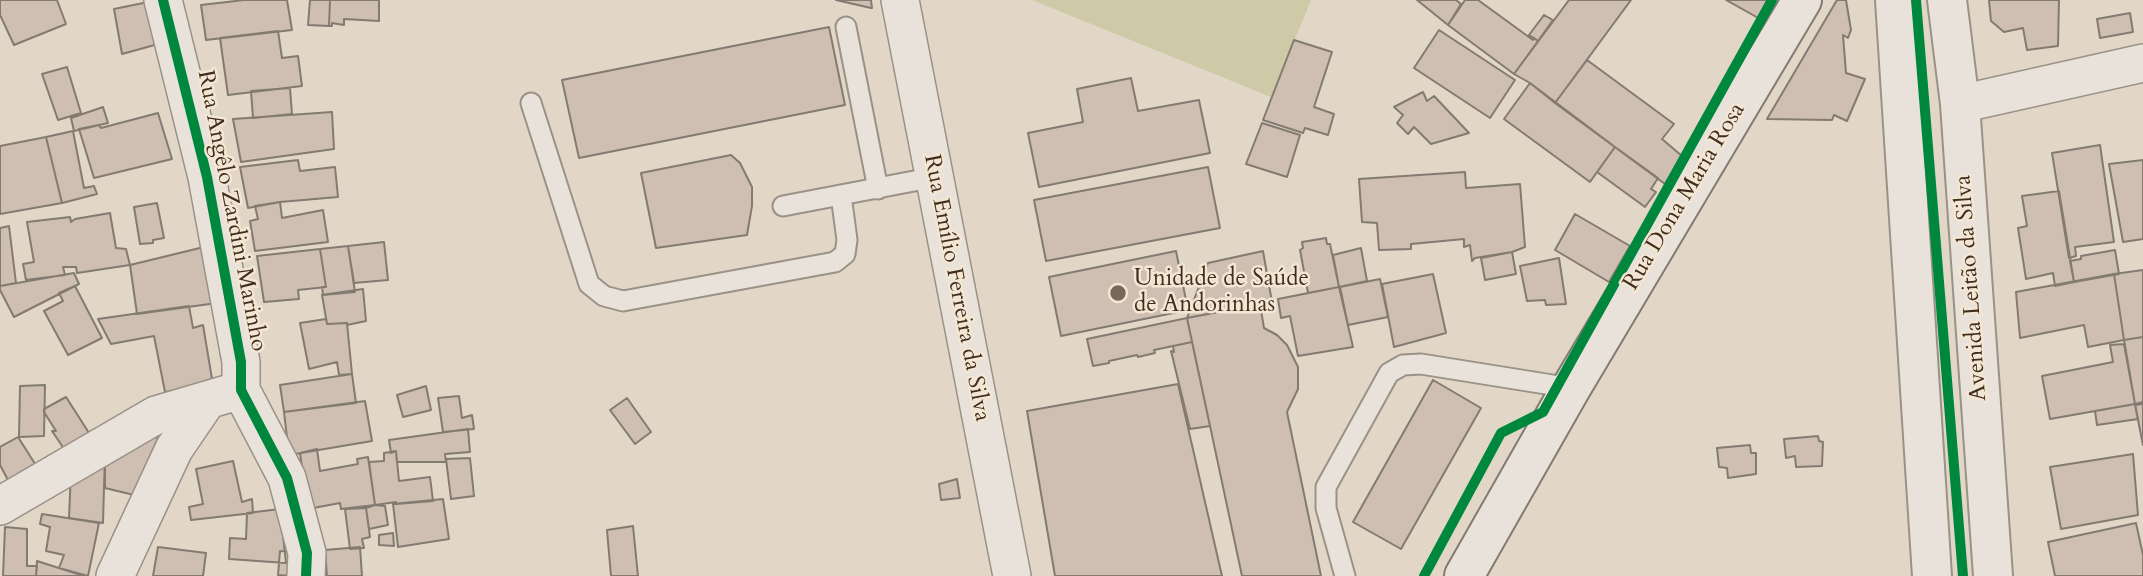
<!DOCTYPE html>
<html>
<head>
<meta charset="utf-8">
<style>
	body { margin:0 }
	canvas { display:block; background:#e2d7c7 }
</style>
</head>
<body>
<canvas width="2143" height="576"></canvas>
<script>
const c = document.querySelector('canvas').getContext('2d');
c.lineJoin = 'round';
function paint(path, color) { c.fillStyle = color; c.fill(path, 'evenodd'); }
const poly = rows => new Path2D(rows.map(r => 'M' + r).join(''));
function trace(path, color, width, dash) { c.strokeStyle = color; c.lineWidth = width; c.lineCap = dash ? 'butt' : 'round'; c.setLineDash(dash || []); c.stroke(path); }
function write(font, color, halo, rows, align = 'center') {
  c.font = font + ' Cardo,serif'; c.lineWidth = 5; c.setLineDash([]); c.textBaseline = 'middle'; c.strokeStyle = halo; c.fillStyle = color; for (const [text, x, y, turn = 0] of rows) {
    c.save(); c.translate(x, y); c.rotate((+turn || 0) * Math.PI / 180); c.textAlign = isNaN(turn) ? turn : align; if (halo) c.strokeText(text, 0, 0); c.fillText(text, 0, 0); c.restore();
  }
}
paint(poly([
	[1032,0,1311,0,1271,97]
]), '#cec9a7');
const building = poly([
	[0,0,57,0,66,24,14,45,0,15,0,0],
	[244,0,287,0,292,30,206,40,201,5,244,0],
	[310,0,330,0,329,26,308,25,310,0],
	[330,0,379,0,379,21,344,19,344,25,332,23,332,26,329,26,330,0],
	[836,0,871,0,872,8,871,8,836,0],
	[1417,0,1456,0,1461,4,1448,25,1417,0],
	[1465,0,1478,0,1533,40,1534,38,1538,41,1514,74,1448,25,1465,0],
	[1569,0,1631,0,1555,103,1530,83,1514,74,1569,0],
	[1726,0,1771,0,1760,19,1726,0],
	[1837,0,1846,0,1851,30,1848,38,1843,35,1846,73,1865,79,1847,121,1834,115,1832,120,1767,119,1837,0],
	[1989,0,2059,0,2058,46,2027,50,2023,28,2004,32,1991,21,1989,0],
	[153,1,162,43,122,54,114,9,153,1],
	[2130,13,2133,32,2100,38,2097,19,2130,13],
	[1544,15,1553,20,1538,41,1529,35,1544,15],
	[829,27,845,105,579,158,562,80,829,27],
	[1439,30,1515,80,1490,118,1414,68,1439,30],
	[278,31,282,58,298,56,302,86,228,95,220,38,278,31],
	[1294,40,1332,52,1314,107,1334,114,1328,135,1305,128,1303,133,1263,120,1294,40],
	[1587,60,1674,124,1662,139,1682,156,1665,184,1555,103,1587,60],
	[67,67,81,113,58,120,42,74,67,67],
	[1131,78,1138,111,1199,100,1210,153,1039,187,1028,133,1083,122,1077,89,1131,78],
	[1530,83,1615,147,1590,182,1504,119,1530,83],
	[290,88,292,114,253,118,251,91,290,88],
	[1423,92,1427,101,1434,96,1469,133,1431,144,1414,127,1408,134,1397,123,1403,115,1394,107,1423,92],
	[103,107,108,123,74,131,71,118,103,107],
	[332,112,334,149,241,162,233,119,332,112],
	[158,113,172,159,94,178,79,129,99,125,101,128,158,113],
	[1262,123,1300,135,1287,177,1246,164,1262,123],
	[73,131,84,188,94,186,97,194,62,203,46,137,73,131],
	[46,137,62,203,0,214,0,146,46,137],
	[2100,145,2114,242,2075,247,2076,256,2069,258,2052,153,2100,145],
	[1615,147,1658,178,1651,189,1656,192,1645,207,1597,172,1615,147],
	[731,155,740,163,752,187,752,206,747,235,656,248,641,173,731,155],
	[298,160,300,171,335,167,338,197,280,202,248,208,240,167,298,160],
	[2143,160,2143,239,2123,242,2109,164,2143,160],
	[1208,167,1220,228,1046,261,1034,200,1208,167],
	[1465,172,1466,188,1520,184,1525,247,1512,252,1475,258,1472,261,1470,245,1464,247,1464,239,1411,244,1411,249,1379,250,1377,223,1362,222,1359,179,1465,172],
	[2059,191,2074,282,2055,286,2053,273,2026,279,2018,228,2027,226,2022,196,2059,191],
	[280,202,282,218,323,210,328,242,255,251,250,221,258,219,255,206,280,202],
	[157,203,164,238,153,240,153,243,140,244,134,207,157,203],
	[110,213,116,248,126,249,130,265,77,273,76,267,63,267,65,275,26,280,23,264,34,262,27,222,70,217,71,222,75,219,110,213],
	[1575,214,1630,246,1609,282,1555,250,1575,214],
	[9,226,16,283,0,286,0,228,9,226],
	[1326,238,1327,244,1330,244,1339,287,1308,293,1300,250,1303,248,1302,242,1326,238],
	[384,242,388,280,354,283,348,246,384,242],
	[208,246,217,303,137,314,130,265,208,246],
	[348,246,355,292,323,295,322,287,326,287,320,249,348,246],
	[1361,248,1367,281,1339,287,1333,255,1361,248],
	[320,249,326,287,298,290,299,299,264,302,257,256,320,249],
	[2115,250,2119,274,2074,282,2070,261,2081,259,2081,256,2115,250],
	[1176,251,1188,310,1061,336,1049,277,1176,251],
	[1263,251,1272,302,1187,318,1208,263,1263,251],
	[1512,252,1516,274,1485,280,1481,258,1512,252],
	[1559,258,1566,304,1546,305,1545,300,1527,301,1520,266,1559,258],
	[2143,270,2143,337,2124,340,2114,274,2143,270],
	[74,273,79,284,14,317,0,290,0,286,74,273],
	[1433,274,1446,333,1394,347,1382,284,1433,274],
	[2114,274,2124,340,2088,347,2084,325,2020,338,2016,292,2114,274],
	[1380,279,1388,317,1348,325,1340,287,1380,279],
	[75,286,102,338,68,355,44,311,63,301,59,293,75,286],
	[1339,287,1353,347,1298,356,1290,316,1281,318,1278,299,1339,287],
	[363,289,366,321,347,325,347,323,327,324,322,295,363,289],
	[1260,304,1264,328,1277,335,1287,345,1298,367,1298,389,1287,412,1321,576,1242,576,1187,318,1260,304],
	[189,306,193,328,203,325,213,385,165,392,154,336,111,344,98,319,189,306],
	[1187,318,1192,342,1154,350,1155,353,1138,357,1137,355,1109,361,1109,363,1093,366,1087,339,1187,318],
	[326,319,327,324,347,323,352,374,339,375,337,362,309,369,300,323,326,319],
	[2143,337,2143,402,2135,404,2124,340,2143,337],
	[1192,342,1210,426,1190,429,1171,351,1174,352,1173,346,1192,342],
	[2124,344,2135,404,2050,419,2042,376,2113,362,2110,345,2124,344],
	[352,374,356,403,284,412,280,385,352,374],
	[1433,380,1481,408,1401,549,1353,522,1433,380],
	[1178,384,1222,576,1055,576,1027,411,1178,384],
	[45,385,44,436,19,437,20,386,45,385],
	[426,386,431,410,403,417,397,395,426,386],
	[459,396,462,418,472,415,474,429,443,432,438,398,459,396],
	[66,397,98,447,73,462,52,431,56,431,44,412,44,409,66,397],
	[627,398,651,432,635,444,610,410,627,398],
	[365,401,372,441,289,455,284,412,365,401],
	[2135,404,2138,419,2097,425,2095,411,2135,404],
	[2143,404,2143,445,2135,405,2143,404],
	[468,429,470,452,445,454,446,462,397,462,396,451,391,453,389,440,468,429],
	[151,435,158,438,134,495,105,488,105,453,151,435],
	[1818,436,1819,441,1823,442,1822,466,1796,467,1795,456,1786,458,1784,439,1818,436],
	[18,437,44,478,16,495,0,465,0,447,18,437],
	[1750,445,1751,453,1756,453,1756,474,1728,478,1727,468,1719,467,1717,448,1750,445],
	[317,449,320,471,358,464,357,459,368,457,375,505,341,509,340,503,308,509,300,453,317,449],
	[396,451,399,481,430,477,433,501,396,504,396,502,375,505,369,462,384,461,384,453,396,451],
	[105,453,103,523,69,518,71,470,105,453],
	[2133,454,2138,515,2061,529,2050,467,2133,454],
	[470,458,474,496,451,499,446,459,470,458],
	[233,461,242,502,252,499,253,513,191,520,189,507,203,504,196,469,233,461],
	[957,479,960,498,941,500,939,484,957,479],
	[443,499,449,539,398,547,393,504,443,499],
	[375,505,385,506,388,525,369,529,366,508,375,505],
	[366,508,370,537,362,539,364,548,350,549,345,509,366,508],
	[280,509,286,563,229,559,230,538,246,539,247,513,280,509],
	[42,514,99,523,88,576,59,568,64,555,46,551,50,527,40,524,42,514],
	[2136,523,2143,555,2143,576,2055,576,2048,542,2136,523],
	[633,526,638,576,611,576,607,530,633,526],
	[5,527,27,529,27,566,37,566,36,576,3,576,5,527],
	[393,533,394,546,379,545,379,535,393,533],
	[158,547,206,553,203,576,153,576,158,547],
	[360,547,362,576,327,576,325,550,360,547],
	[280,551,305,553,292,576,278,575,280,551],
	[37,561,59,568,84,576,36,576,37,561]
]);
paint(building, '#cfbeb2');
trace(building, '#837b71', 2);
const service = poly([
	[846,27,878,189],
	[531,103,589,284,604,296,623,301,835,262,845,254,847,240,841,195],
	[783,206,935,177],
	[1345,576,1326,508,1326,487,1389,373,1403,365,1421,364,1571,388]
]);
const minor = poly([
	[163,0,207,177,241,362,241,390,287,478,307,553,306,576],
	[900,0,1012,576],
	[1960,104,2143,63],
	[0,506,156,415,241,390],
	[115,576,174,449,206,402]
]);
const tertiary = poly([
	[1895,0,1932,576],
	[1947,0,1960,104,1993,576]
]);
const secondary = poly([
	[1464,576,1571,388,1802,0]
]);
trace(service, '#9a9287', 23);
trace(minor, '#9a9287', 40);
trace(tertiary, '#9a9287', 42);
trace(secondary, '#837b71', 42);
trace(service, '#e8e2da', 19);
trace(minor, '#e8e2da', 37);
trace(tertiary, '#e8e2da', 38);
trace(secondary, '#e8e2da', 38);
trace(poly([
	[163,0,207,177,241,362,241,390,287,478,307,553,306,576],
	[1916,0,1963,576],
	[1424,576,1501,433,1543,412,1772,0]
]), '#00873e', 10);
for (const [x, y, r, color] of [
	[1118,293,9,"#79685a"]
]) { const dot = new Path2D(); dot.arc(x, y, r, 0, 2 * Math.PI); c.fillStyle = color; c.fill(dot); trace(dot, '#f3e6d3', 2.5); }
write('23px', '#412d1f', '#f3e6d3', [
	["Rua Dona Maria Rosa",1685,197,-59],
	["Rua Angêlo Zardini Marinho",231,211,79],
	["Rua Emílio Ferreira da Silva",956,288,79],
	["Avenida Leitão da Silva",1972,288,-94]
]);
write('23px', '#412d1f', '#f3e6d3', [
	["Unidade de Saúde",1134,280],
	["de Andorinhas",1134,306]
], 'left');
</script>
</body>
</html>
